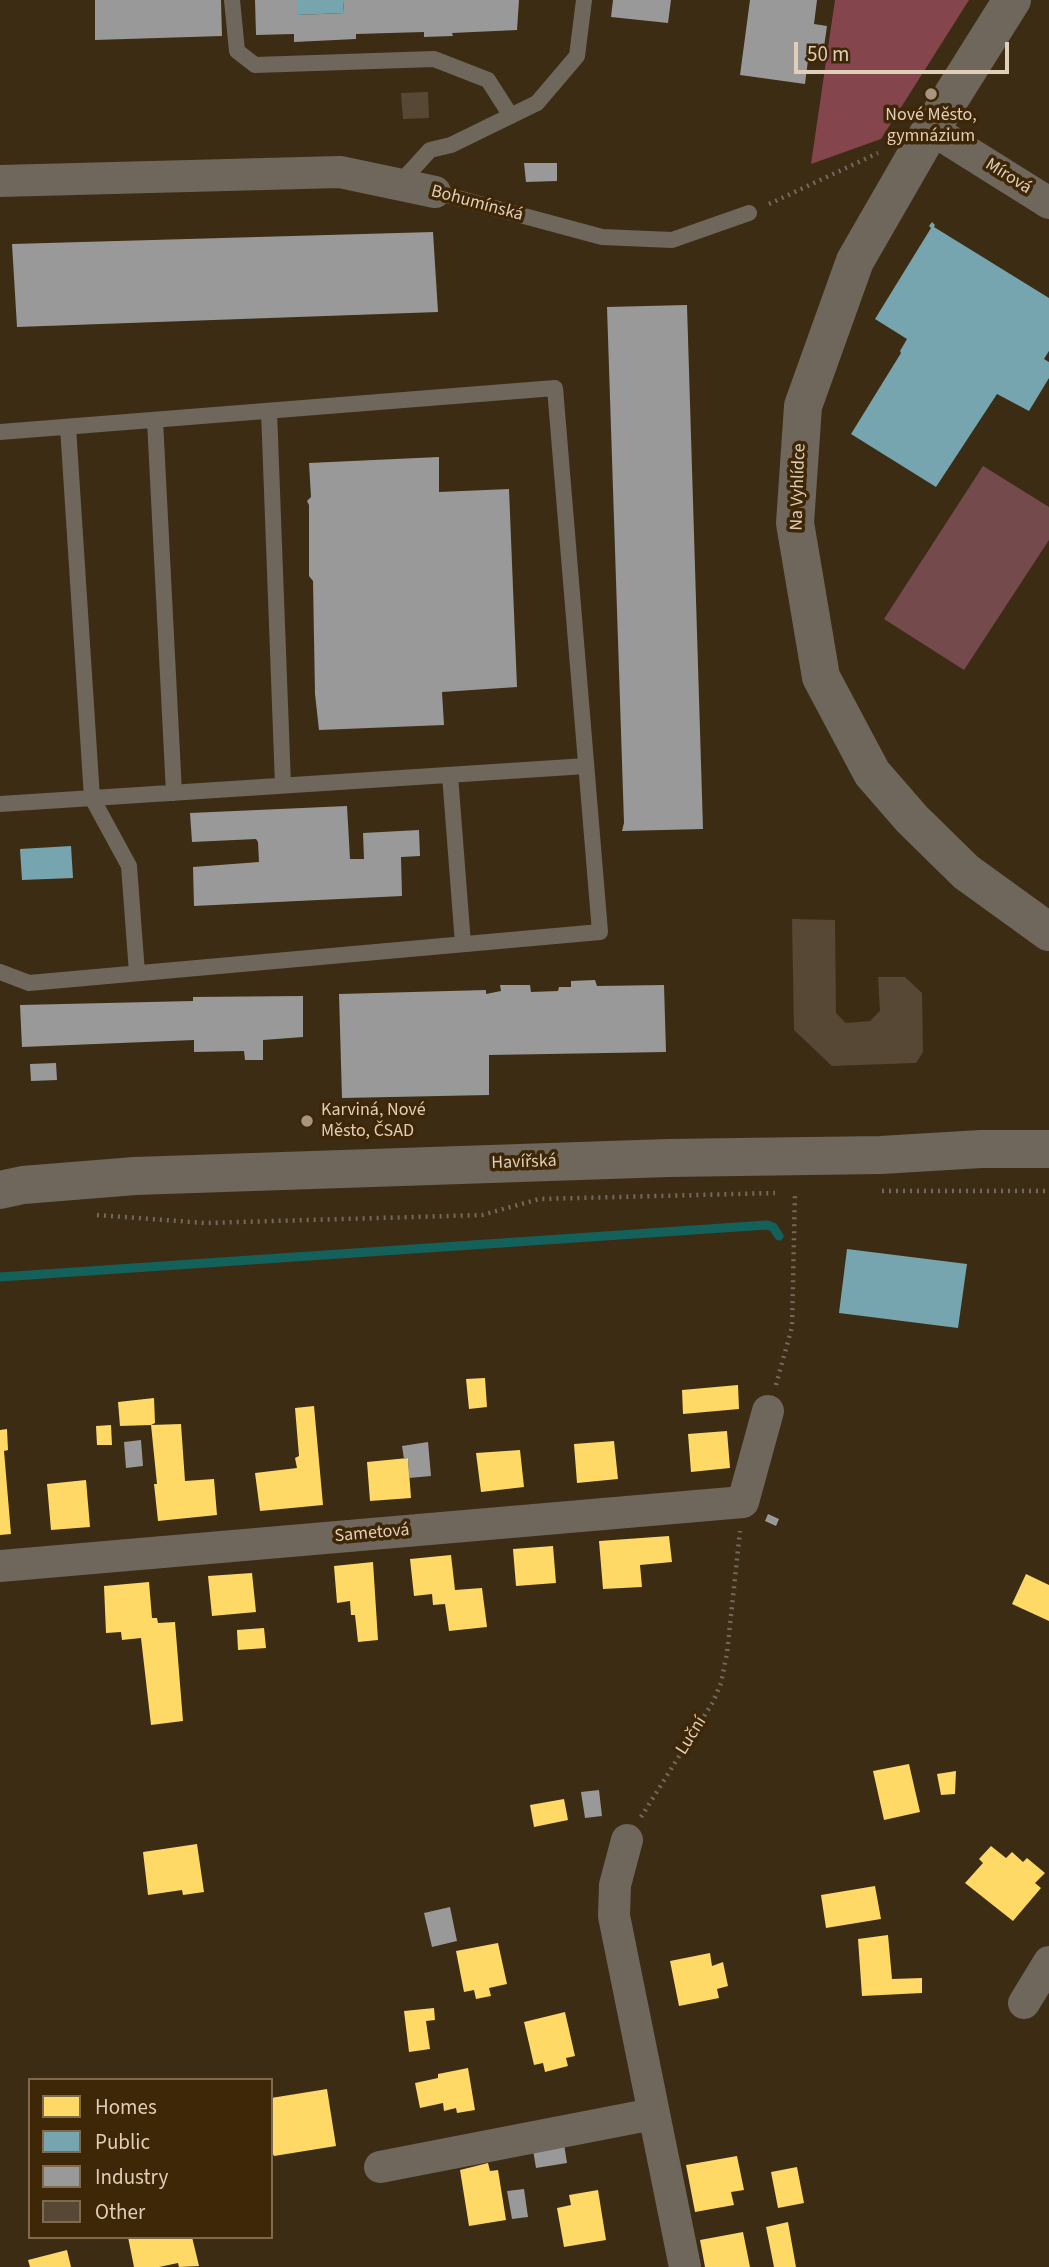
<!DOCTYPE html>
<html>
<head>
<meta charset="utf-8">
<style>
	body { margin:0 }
	#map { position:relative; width:1049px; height:2267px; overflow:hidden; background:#3c2c13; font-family:"Source Sans 3",sans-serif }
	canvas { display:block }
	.legend { position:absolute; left:28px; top:2078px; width:245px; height:161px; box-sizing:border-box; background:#3e2707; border:2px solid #7f6a4e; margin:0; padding:9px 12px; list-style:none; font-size:21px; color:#e1ceb9 }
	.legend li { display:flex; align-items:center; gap:14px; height:35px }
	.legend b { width:35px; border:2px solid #7f6a4e }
	.scale { position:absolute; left:794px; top:42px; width:215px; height:32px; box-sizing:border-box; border:4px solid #e1ceb9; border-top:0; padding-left:9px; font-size:21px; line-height:24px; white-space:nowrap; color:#e1ceb9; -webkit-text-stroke:5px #3e2707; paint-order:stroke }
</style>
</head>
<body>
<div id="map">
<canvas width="1049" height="2267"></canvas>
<ul class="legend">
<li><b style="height:19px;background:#ffd966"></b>Homes</li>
<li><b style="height:19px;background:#76a5af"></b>Public</li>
<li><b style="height:19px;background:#999"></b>Industry</li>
<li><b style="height:19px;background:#564835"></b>Other</li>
</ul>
<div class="scale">50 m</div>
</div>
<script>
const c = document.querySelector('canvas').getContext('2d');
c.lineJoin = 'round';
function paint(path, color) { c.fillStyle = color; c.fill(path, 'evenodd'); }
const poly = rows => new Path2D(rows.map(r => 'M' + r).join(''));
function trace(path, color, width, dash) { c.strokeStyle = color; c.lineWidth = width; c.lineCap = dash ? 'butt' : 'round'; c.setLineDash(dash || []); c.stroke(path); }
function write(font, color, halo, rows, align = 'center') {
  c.font = font + ' "Source Sans 3",sans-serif'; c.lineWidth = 7; c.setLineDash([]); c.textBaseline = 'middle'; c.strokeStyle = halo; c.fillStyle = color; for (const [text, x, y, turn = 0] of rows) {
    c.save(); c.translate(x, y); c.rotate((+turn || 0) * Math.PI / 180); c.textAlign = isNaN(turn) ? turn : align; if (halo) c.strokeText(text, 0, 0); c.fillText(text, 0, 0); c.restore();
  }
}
paint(poly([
	[983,466,1049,507,1049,540,964,670,884,619]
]), '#744a4c');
paint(poly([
	[835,0,969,0,881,139,811,164]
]), '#84454c');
paint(poly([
	[485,1378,487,1407,469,1409,466,1379],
	[738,1385,739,1409,683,1414,682,1390],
	[154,1398,155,1423,151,1425,181,1424,185,1481,214,1479,217,1515,158,1521,154,1484,157,1484,151,1425,120,1426,118,1402],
	[314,1406,323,1505,260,1511,255,1473,297,1468,295,1458,299,1456,295,1408],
	[111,1425,112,1445,97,1445,96,1426],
	[7,1429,8,1450,4,1451,11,1534,0,1535,0,1430],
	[727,1431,730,1468,691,1472,688,1434],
	[614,1441,618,1479,577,1483,574,1444],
	[520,1450,524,1487,481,1492,476,1453],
	[408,1458,411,1498,370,1501,367,1462],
	[86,1480,90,1527,51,1530,47,1484],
	[669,1536,672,1562,640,1565,642,1587,603,1589,599,1541],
	[553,1546,556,1583,516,1586,513,1549],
	[451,1555,455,1590,482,1588,487,1627,449,1631,445,1604,433,1605,432,1594,414,1596,410,1559],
	[373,1562,378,1640,358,1642,355,1615,351,1615,350,1601,337,1603,334,1566],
	[252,1573,256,1612,212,1616,208,1576],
	[1026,1574,1049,1585,1049,1621,1012,1604],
	[149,1582,152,1618,157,1618,158,1623,175,1622,183,1721,151,1725,141,1638,122,1640,121,1632,106,1633,104,1586],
	[264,1628,266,1648,238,1650,237,1630],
	[909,1764,920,1812,884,1820,873,1771],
	[956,1771,955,1794,941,1795,937,1774],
	[564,1799,568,1820,534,1827,530,1805],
	[197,1844,204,1892,183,1895,182,1890,148,1895,143,1852],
	[991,1846,1006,1858,1012,1852,1023,1862,1027,1858,1045,1873,1035,1883,1041,1888,1013,1921,965,1883,983,1863,979,1859],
	[875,1886,881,1919,826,1928,821,1895],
	[888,1935,892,1979,922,1978,922,1993,862,1996,858,1939],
	[498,1943,507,1984,489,1988,491,1996,476,1999,474,1990,464,1992,456,1951],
	[710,1953,712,1966,723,1962,728,1986,717,1989,719,1998,679,2006,670,1961],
	[434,2008,435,2020,426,2021,430,2049,409,2052,404,2011],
	[565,2012,575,2056,566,2058,568,2066,545,2072,543,2063,534,2065,524,2022],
	[468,2068,475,2110,457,2113,456,2108,444,2111,443,2103,420,2108,415,2083,438,2078,438,2074],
	[327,2089,336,2146,274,2156,271,2150,271,2098],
	[737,2156,744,2190,731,2192,734,2205,695,2212,686,2165],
	[488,2163,490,2171,498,2170,506,2220,469,2226,460,2170],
	[797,2167,804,2203,778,2208,771,2172],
	[598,2190,606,2240,564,2247,557,2208,571,2205,569,2195],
	[788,2222,796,2267,774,2267,766,2227],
	[743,2232,750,2267,705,2267,700,2240],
	[128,2237,192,2237,199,2266,179,2267,178,2263,159,2267,134,2267],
	[67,2250,71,2267,30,2267,28,2260]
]), '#ffd966');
paint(poly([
	[297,0,343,0,344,13,297,15],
	[932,222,935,225,934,227,1049,298,1049,351,1044,359,1049,362,1049,378,1029,411,997,394,936,487,851,434,901,353,900,351,907,339,875,319,931,228,929,226],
	[71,846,73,878,22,880,20,849],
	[847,1249,967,1264,958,1328,839,1313]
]), '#76a5af');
paint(poly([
	[95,0,221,0,222,36,95,40],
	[255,0,297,0,297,15,344,13,343,0,519,0,517,30,452,33,453,36,424,37,424,32,356,34,356,39,294,42,294,34,256,35],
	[613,0,671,0,668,23,611,17],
	[750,0,817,0,814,24,827,26,823,54,809,52,805,84,740,75],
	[524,163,557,163,557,181,526,182],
	[433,232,438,312,17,327,12,244],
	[687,305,703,829,622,831,624,823,607,307],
	[439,457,439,492,509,489,517,687,442,692,444,725,319,730,315,694,313,581,309,576,309,505,307,501,311,497,309,463],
	[347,806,350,859,364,859,363,833,419,830,420,856,401,857,402,896,194,906,193,867,259,862,258,842,256,839,192,842,190,813],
	[595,980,597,986,664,985,666,1052,489,1055,489,1095,342,1098,339,994,486,990,486,994,501,991,500,985,530,985,531,992,558,991,559,987,571,987,571,981],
	[303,996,303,1037,263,1040,263,1060,245,1060,244,1051,194,1052,194,1040,22,1047,20,1005,193,1001,193,997],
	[56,1063,57,1080,31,1081,30,1064],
	[141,1440,143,1466,126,1468,124,1442],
	[428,1442,431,1476,409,1478,408,1458,404,1459,402,1446],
	[768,1514,779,1519,776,1526,765,1521],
	[599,1790,602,1816,585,1818,581,1792],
	[450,1907,457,1941,432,1947,424,1913],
	[564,2144,567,2163,536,2168,533,2150],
	[524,2189,528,2217,512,2219,507,2191]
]), '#999');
trace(poly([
	[0,1277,767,1225,773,1227,779,1236]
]), '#14615c', 9);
paint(poly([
	[428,92,429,118,403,119,401,93],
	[792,919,835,920,836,1013,846,1023,870,1021,880,1011,878,977,905,977,922,993,923,1052,916,1063,832,1066,794,1030]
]), '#564835');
trace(poly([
	[769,204,878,153],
	[882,1191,1049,1191],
	[97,1215,205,1223,482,1215,539,1199,775,1193],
	[776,1385,792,1327,795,1192],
	[641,1817,713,1702,721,1683,727,1653,740,1531]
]), '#72695e', 4.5, [2, 5]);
trace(poly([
	[232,0,237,51,255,65,434,59,488,80,511,116],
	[399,184,430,150,451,145,537,103,577,56,584,0],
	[435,192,602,237,672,240,749,213],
	[269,411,283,785],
	[155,420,174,793],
	[68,427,92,798,129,866,137,973],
	[0,432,555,388,600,932,29,983,0,972],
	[450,775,463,944],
	[0,804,586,766]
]), '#6f675c', 16);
trace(poly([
	[931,129,1049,203],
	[0,181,340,172,435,192],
	[0,1566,743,1502,768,1411],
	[627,1840,615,1885,614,1916,685,2267],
	[1024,2003,1049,1962],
	[380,2167,653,2114]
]), '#6f675c', 32);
trace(poly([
	[1012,0,931,129,855,261,803,406,795,523,821,677,872,773,912,819,966,872,1049,932],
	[0,1190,23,1185,135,1176,668,1158,881,1155,981,1149,1049,1149]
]), '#6f675c', 38);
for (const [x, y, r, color] of [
	[931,94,7,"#a7957f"],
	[307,1121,7,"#a7957f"]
]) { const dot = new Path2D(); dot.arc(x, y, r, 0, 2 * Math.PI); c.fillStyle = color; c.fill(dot); trace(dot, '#3e2707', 2.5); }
write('18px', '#e1ceb9', '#3e2707', [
	["Nové Město,",931,116],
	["gymnázium",931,137],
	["Karviná, Nové",321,1111,"left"],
	["Město, ČSAD",321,1132,"left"]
]);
write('18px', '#e1ceb9', '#3e2707', [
	["Mírová",1008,177,32],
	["Bohumínská",477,204,15],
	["Na Vyhlídce",799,487,-88],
	["Havířská",524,1163,-2],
	["Sametová",372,1534,-5],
	["Luční",692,1736,-58]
]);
</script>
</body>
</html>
